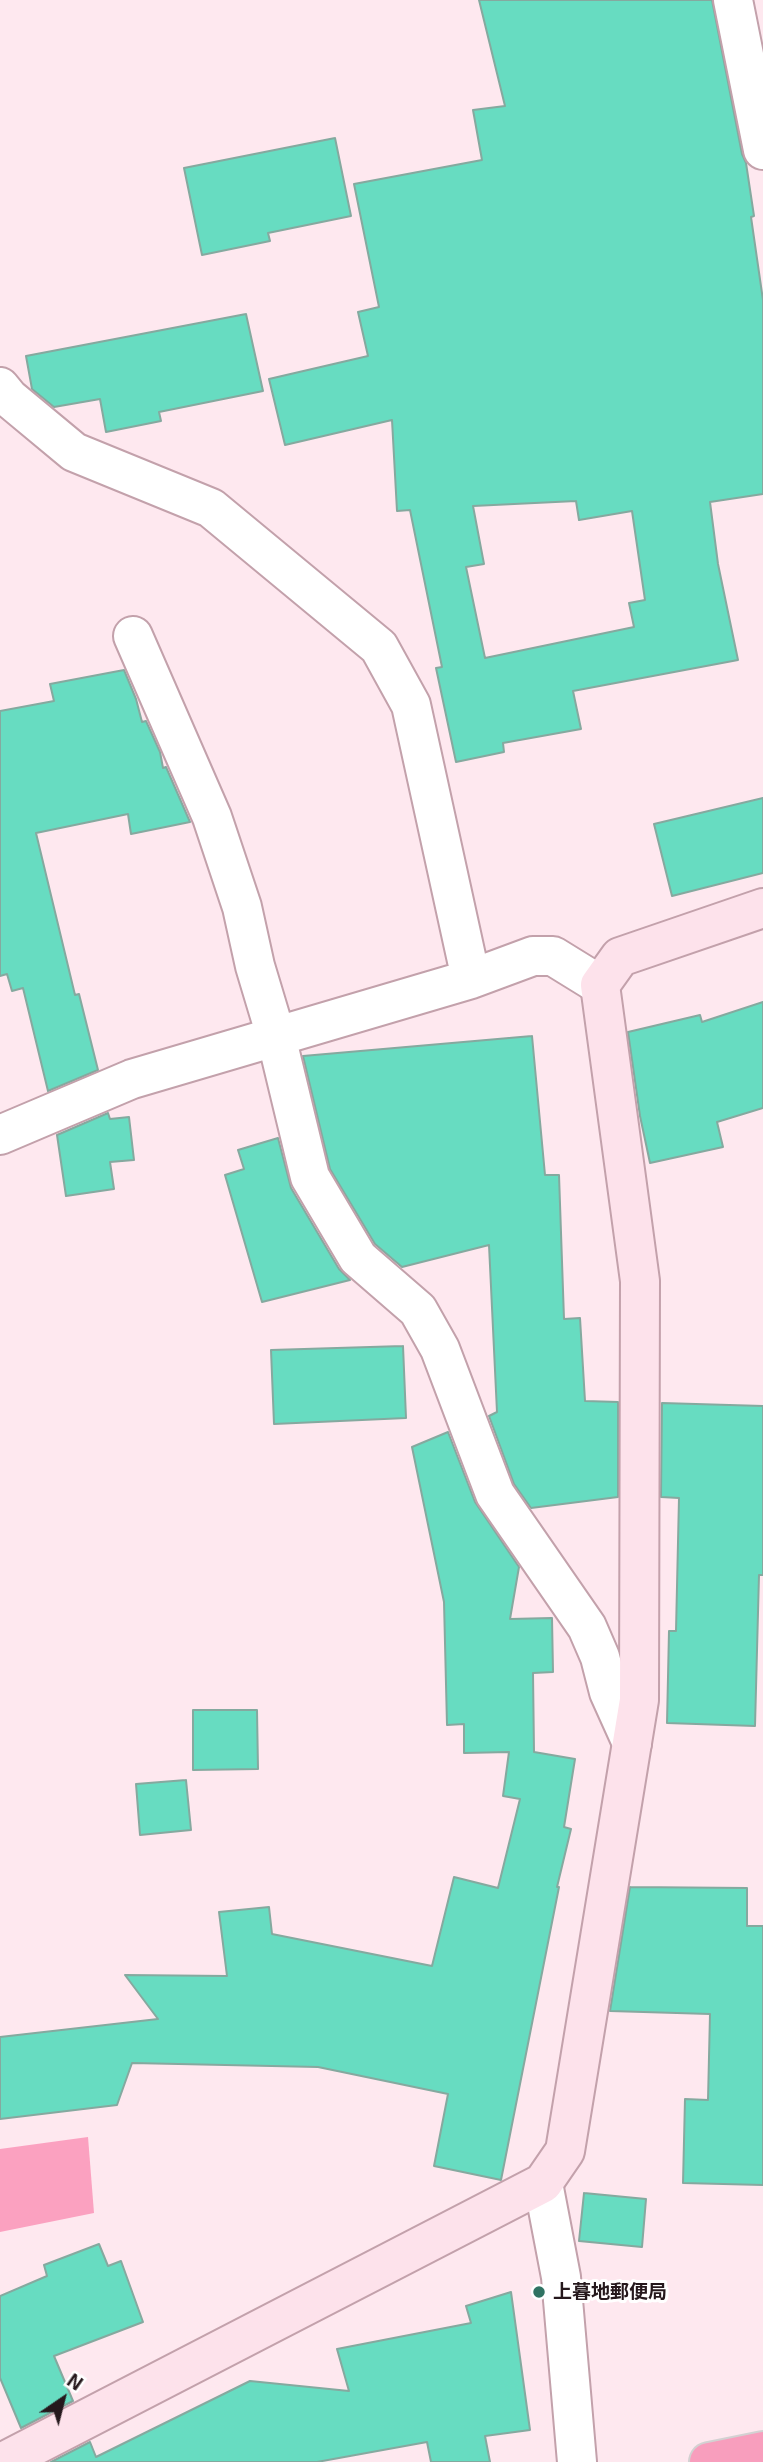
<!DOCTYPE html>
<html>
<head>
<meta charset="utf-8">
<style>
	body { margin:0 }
	#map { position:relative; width:763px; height:2462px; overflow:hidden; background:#fee8ef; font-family:"Exo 2",sans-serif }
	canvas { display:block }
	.north { position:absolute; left:28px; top:2364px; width:70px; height:70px; -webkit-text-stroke:5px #fff; paint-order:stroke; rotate:35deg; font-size:19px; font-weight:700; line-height:28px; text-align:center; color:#25181c }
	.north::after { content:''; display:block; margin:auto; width:24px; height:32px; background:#25181c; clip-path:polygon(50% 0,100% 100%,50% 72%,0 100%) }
</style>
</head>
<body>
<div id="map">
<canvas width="763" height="2462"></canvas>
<div class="north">N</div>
</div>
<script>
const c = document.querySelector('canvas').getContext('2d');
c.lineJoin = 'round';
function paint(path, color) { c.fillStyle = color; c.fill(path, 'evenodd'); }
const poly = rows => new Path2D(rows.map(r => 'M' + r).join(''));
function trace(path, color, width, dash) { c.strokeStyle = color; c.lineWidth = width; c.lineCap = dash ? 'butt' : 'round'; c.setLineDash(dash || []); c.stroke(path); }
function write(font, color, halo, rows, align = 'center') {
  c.font = font + ' "Exo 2","Noto Sans JP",sans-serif'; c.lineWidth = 6; c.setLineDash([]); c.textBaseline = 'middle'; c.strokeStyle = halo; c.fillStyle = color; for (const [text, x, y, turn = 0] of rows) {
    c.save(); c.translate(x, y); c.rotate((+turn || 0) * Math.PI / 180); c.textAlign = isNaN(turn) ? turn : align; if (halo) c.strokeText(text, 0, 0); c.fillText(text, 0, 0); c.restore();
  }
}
paint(poly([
	[88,2137,94,2213,0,2232,0,2149]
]), '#fba1c0');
const building = poly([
	[479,0,712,0,742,154,746,163,754,216,751,217,763,300,763,494,710,502,718,564,738,660,573,691,581,729,503,743,504,752,456,762,436,668,442,667,410,510,397,511,392,420,285,445,269,379,368,356,358,312,379,307,354,184,482,160,473,110,505,106,479,0],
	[576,501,579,520,632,511,645,600,629,603,634,627,485,658,466,567,484,564,473,506,576,501],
	[335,138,351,216,268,233,270,241,202,255,184,168,335,138],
	[246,314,263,391,159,412,161,421,106,432,100,399,54,407,32,389,26,356,246,314],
	[124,670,136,699,142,722,146,721,160,752,163,768,166,767,190,822,131,834,128,814,36,833,75,995,79,994,98,1070,48,1091,23,988,12,991,7,974,0,976,0,711,54,701,50,684,124,670],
	[763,798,763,873,672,896,654,824,763,798],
	[763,1002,763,1108,717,1122,723,1147,650,1163,640,1116,628,1032,700,1015,702,1022,763,1002],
	[532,1036,545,1175,559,1175,564,1319,580,1318,585,1401,618,1402,618,1497,531,1508,514,1484,489,1416,497,1412,489,1245,402,1267,375,1244,330,1169,303,1056,532,1036],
	[108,1113,110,1119,129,1117,134,1160,110,1162,114,1189,66,1196,57,1135,108,1113],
	[278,1138,291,1188,339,1269,350,1280,262,1302,225,1175,244,1169,238,1150,278,1138],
	[403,1346,406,1418,274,1424,271,1350,403,1346],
	[662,1403,763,1406,763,1575,759,1575,755,1726,667,1723,669,1631,676,1631,679,1498,661,1497,662,1403],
	[448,1432,475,1502,519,1567,510,1619,552,1618,553,1672,533,1673,534,1752,575,1759,564,1827,571,1829,557,1887,559,1887,501,2180,434,2166,448,2094,318,2067,132,2063,117,2105,0,2119,0,2037,158,2019,125,1975,227,1976,219,1912,269,1907,272,1934,432,1966,454,1877,498,1888,520,1799,503,1796,509,1752,464,1753,464,1724,447,1725,444,1602,412,1447,448,1432],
	[193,1710,257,1710,258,1769,193,1770,193,1710],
	[186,1780,191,1830,140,1835,136,1784,186,1780],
	[630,1887,747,1888,747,1926,763,1926,763,2185,683,2183,685,2099,708,2100,710,2014,610,2011,630,1887],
	[584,2193,646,2199,642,2247,579,2241,584,2193],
	[99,2244,108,2266,121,2261,143,2322,54,2356,73,2401,21,2428,0,2378,0,2296,47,2276,44,2265,99,2244],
	[511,2292,530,2430,485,2436,490,2462,431,2462,427,2442,317,2462,51,2462,90,2442,96,2457,250,2381,349,2391,337,2349,471,2323,466,2306,511,2292]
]);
paint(building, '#67dcc1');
trace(building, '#85a99f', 2);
const street = poly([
	[733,0,763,150],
	[0,387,9,398,74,452,211,508,379,647,411,705,471,979],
	[133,636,212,817,242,907,255,966,276,1036,310,1177,358,1258,418,1310,440,1349,495,1494,587,1627,600,1657,609,1692,632,1743],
	[0,1135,132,1079,471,979,533,956,553,956,600,985],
	[543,2183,561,2277,577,2462]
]);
const secondary = poly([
	[3,2462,543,2183,565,2151,639,1700,640,1281,600,985,620,957,763,908]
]);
const highway = poly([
	[709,2462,763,2451]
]);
trace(street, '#c3a1ab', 42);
trace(secondary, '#c3a1ab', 42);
trace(highway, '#d3d1d2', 42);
trace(street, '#fff', 38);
trace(secondary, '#fde2eb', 38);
trace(highway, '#f89ebd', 38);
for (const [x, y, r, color] of [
	[539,2292,7,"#307363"]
]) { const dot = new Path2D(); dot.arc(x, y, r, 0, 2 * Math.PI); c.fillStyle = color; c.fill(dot); trace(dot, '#fff', 2.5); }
write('bold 19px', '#25181c', '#fff', [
	["上暮地郵便局",553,2292]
], 'left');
</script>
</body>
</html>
